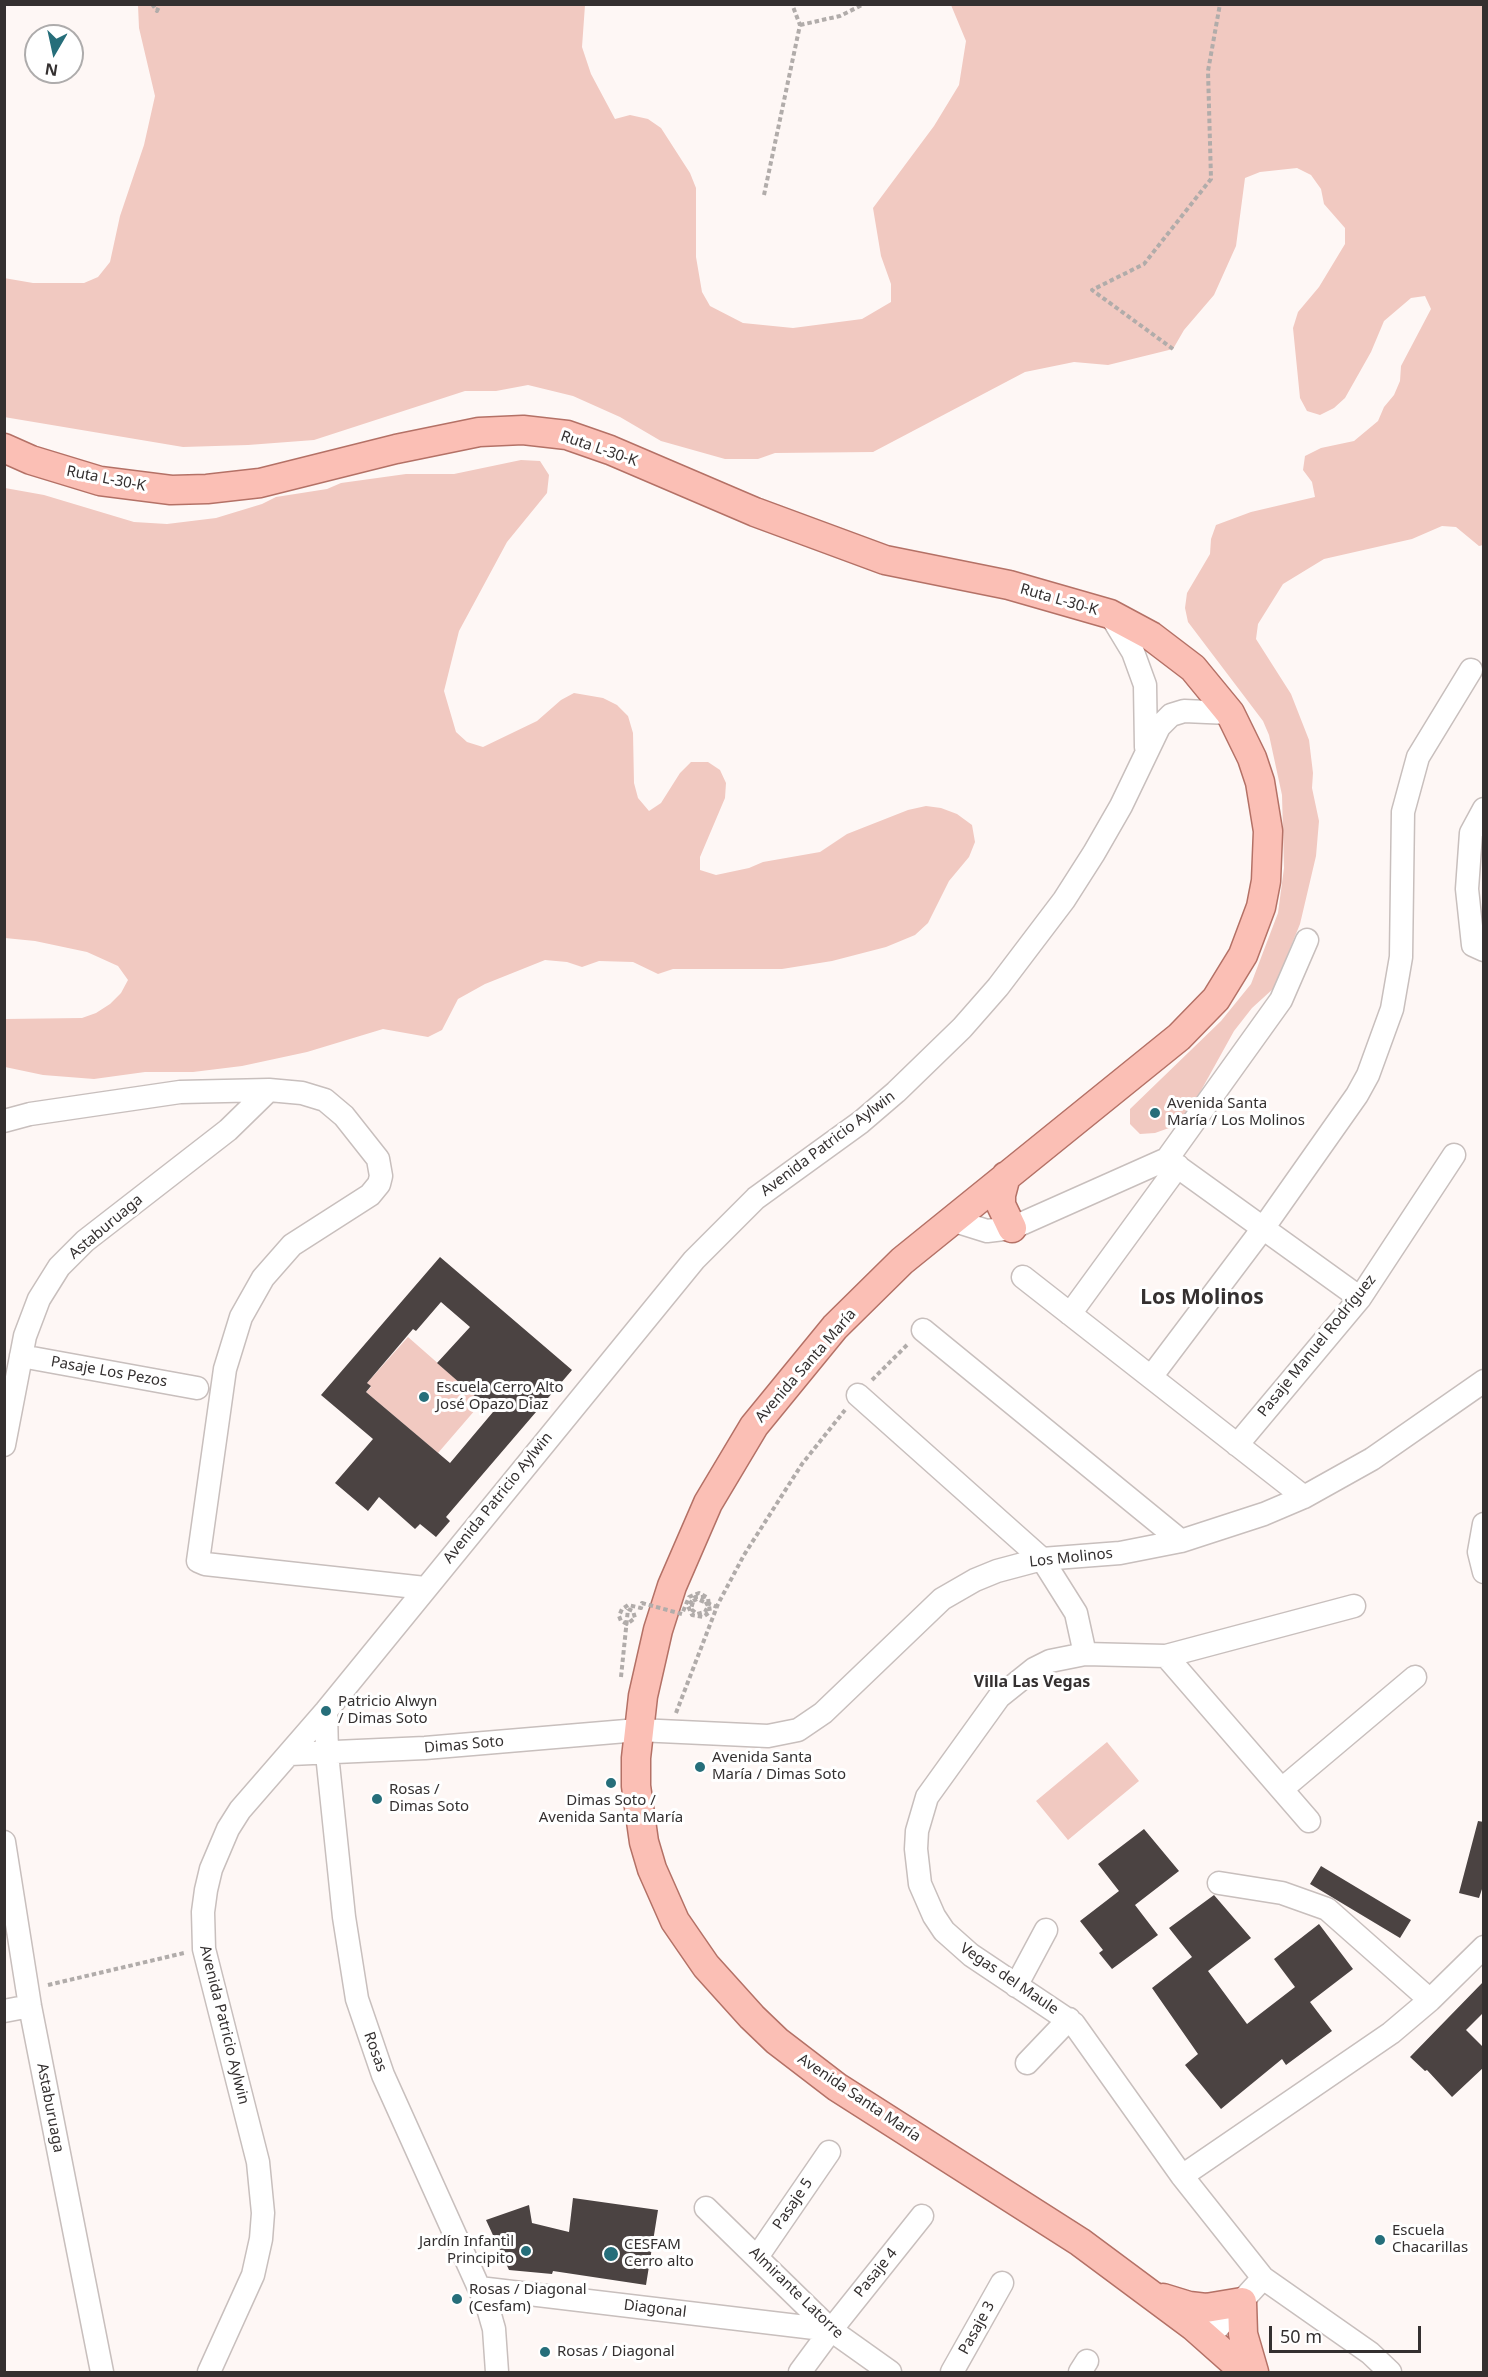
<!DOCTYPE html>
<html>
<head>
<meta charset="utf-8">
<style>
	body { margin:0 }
	#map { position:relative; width:1488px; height:2377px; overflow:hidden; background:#fef7f5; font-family:"Noto Sans",sans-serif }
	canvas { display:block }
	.frame { position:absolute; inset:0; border:6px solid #343030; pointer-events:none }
	.north { position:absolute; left:24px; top:24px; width:60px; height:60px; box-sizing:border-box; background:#fff; border:2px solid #aeacac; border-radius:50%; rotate:189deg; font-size:16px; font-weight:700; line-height:24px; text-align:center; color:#343030 }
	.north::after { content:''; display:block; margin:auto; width:21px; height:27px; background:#266e7a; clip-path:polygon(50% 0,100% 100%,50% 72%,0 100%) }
	.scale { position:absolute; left:1269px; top:2326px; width:152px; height:27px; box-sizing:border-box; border:3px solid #343030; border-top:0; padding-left:8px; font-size:18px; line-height:21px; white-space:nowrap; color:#343030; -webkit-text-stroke:4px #fff; paint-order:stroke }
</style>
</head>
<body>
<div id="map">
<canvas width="1488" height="2377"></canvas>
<div class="frame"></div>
<div class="north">N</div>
<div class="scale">50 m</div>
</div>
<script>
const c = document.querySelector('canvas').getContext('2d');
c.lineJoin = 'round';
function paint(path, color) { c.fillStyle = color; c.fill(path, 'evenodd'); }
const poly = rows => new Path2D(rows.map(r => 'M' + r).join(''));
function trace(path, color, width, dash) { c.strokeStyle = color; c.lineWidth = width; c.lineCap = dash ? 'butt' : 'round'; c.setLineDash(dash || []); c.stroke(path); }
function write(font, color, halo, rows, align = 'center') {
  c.font = font + ' "Noto Sans",sans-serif'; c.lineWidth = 6; c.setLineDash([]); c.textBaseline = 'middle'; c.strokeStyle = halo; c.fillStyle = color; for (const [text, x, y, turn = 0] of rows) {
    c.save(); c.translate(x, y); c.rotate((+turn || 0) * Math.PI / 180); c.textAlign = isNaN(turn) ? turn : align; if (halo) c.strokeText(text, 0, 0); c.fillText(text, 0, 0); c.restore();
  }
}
paint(poly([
	[138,5,585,5,582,47,591,74,615,119,630,115,648,119,661,128,690,173,696,188,696,257,702,292,710,306,743,323,793,328,862,319,891,302,891,284,881,256,873,208,934,126,959,85,966,41,951,5,1483,5,1483,545,1479,546,1456,527,1442,526,1412,539,1324,559,1283,584,1258,624,1256,639,1291,694,1309,740,1313,773,1312,788,1319,821,1316,856,1300,924,1274,988,1252,1008,1234,1031,1183,1123,1155,1133,1140,1134,1130,1124,1130,1109,1221,1021,1251,984,1278,913,1284,868,1282,795,1269,735,1263,721,1188,622,1185,608,1187,593,1210,554,1211,539,1216,525,1251,512,1315,497,1312,482,1303,470,1305,456,1321,448,1354,441,1378,421,1384,407,1394,395,1400,381,1401,366,1431,309,1425,296,1411,298,1384,321,1371,352,1345,398,1334,408,1320,415,1307,411,1300,398,1293,328,1298,312,1319,287,1345,244,1345,228,1324,204,1321,189,1311,175,1297,168,1260,172,1245,178,1236,246,1214,295,1184,330,1173,349,1108,365,1074,362,1025,372,873,452,775,453,758,459,725,459,661,441,620,417,573,396,528,385,496,391,465,391,314,440,248,445,183,447,4,417,4,278,33,283,84,283,98,277,110,262,120,216,144,145,155,96,139,28],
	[521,460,540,461,549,475,547,493,507,542,459,631,444,691,456,732,467,742,483,747,537,721,561,700,574,693,603,698,617,705,628,716,633,733,634,783,638,798,649,811,661,803,680,773,691,762,708,762,720,770,726,783,725,798,700,857,700,870,716,875,749,868,763,862,820,852,847,834,908,810,926,806,941,808,957,814,972,825,975,842,969,857,949,881,928,923,915,935,886,947,832,961,782,969,673,969,658,974,633,962,599,961,582,967,567,962,545,960,485,984,458,999,442,1030,428,1037,383,1029,307,1052,242,1066,193,1072,145,1072,94,1079,43,1075,5,1067,5,1019,82,1018,96,1013,110,1004,121,993,128,980,118,966,87,952,35,941,5,938,5,488,44,495,134,522,167,524,216,518,262,504,276,497,327,489,341,483,406,474,454,474],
	[408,1337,482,1402,438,1453,366,1392,371,1387,367,1383],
	[1107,1742,1139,1781,1068,1840,1036,1801]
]), '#f1c9c1');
paint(poly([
	[440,1257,572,1370,446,1517,450,1521,436,1537,420,1524,415,1529,379,1497,368,1511,335,1483,373,1439,321,1395],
	[441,1302,470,1327,437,1363,493,1412,450,1463,366,1392,371,1386,367,1383,413,1329,416,1331],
	[1478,1821,1484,1822,1484,1883,1479,1898,1459,1893],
	[1144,1829,1179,1871,1135,1905,1158,1935,1112,1969,1099,1953,1103,1950,1080,1921,1119,1891,1098,1864],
	[1321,1866,1411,1920,1400,1938,1310,1884],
	[1214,1895,1251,1938,1208,1971,1247,2024,1295,1987,1274,1959,1319,1924,1353,1969,1310,2002,1332,2031,1286,2065,1282,2059,1221,2109,1185,2065,1198,2054,1152,1988,1192,1957,1169,1928],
	[1484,1981,1484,2012,1466,2030,1484,2048,1484,2067,1452,2097,1427,2070,1425,2071,1410,2057],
	[573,2198,658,2210,646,2285,553,2271,552,2274,509,2270,486,2220,529,2205,532,2223,569,2232]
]), '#4b4342');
const minor = poly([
	[1110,614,1133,652,1145,685,1146,747],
	[1484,809,1471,833,1467,889,1473,945,1484,950],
	[4,1121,30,1114,180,1092,269,1090,302,1093,325,1100,344,1116,378,1159,381,1176,379,1184,370,1195,292,1245,263,1278,241,1317,225,1369,198,1561,205,1564,425,1588],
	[1167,1159,1360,1298],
	[955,1221,987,1231,1012,1228,1167,1159,1281,1000,1307,940],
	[1023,1277,1304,1497],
	[1070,1314,1178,1166],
	[923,1330,1181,1541],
	[21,1356,197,1388],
	[1151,1377,1264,1227,1357,1095,1368,1075,1392,1009,1401,957,1403,812,1418,757,1471,670],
	[858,1395,1042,1559,1076,1613,1085,1654],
	[4,1445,25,1336,39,1299,59,1267,85,1241,228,1130,269,1090],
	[1237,1445,1360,1298,1454,1155],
	[1484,1524,1479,1552,1484,1572],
	[1354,1606,1166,1656,1085,1654,1050,1661,1034,1669,999,1697,927,1797,917,1831,916,1849,920,1884,934,1916,944,1931,971,1955,1074,2024,1182,2176,1263,2278,1370,2353,1390,2372],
	[1166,1656,1309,1821],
	[326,1711,327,1754,344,1917,357,1999,383,2075,488,2308,494,2329,497,2372],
	[290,1754,425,1748,638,1730,768,1736,798,1730,823,1713,942,1599,975,1580,997,1571,1042,1559,1120,1553,1181,1541,1264,1514,1304,1497,1372,1459,1484,1381],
	[1282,1789,1415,1677],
	[4,1842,30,2006,102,2372],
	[1219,1883,1282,1893,1327,1909,1430,2000],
	[1016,1986,1046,1930],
	[4,2011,30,2006],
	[1027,2063,1069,2019],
	[1182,2176,1391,2033,1430,2000,1484,1947],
	[706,2208,831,2330,890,2372],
	[757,2257,829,2152],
	[479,2288,831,2330],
	[1208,2338,1263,2278],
	[209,2372,253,2275,261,2239,263,2213,258,2162,204,1949,203,1912,206,1890,211,1869,228,1829,240,1810,326,1711,694,1260,756,1198,861,1122,896,1092,962,1028,998,987,1064,900,1094,853,1121,806,1159,727,1171,715,1184,711,1230,713],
	[800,2372,831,2330,922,2216],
	[952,2372,1002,2283],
	[1080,2372,1087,2361]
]);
const major = poly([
	[4,448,31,460,100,481,171,490,207,489,260,483,396,449,479,432,523,430,567,435,610,450,755,512,885,560,1009,585,1110,614,1151,636,1193,668,1230,713,1252,758,1260,782,1268,831,1266,881,1261,907,1243,955,1216,999,1179,1037,902,1261,835,1327,754,1426,708,1503,672,1586,658,1630,643,1696,636,1758,636,1786,644,1842,652,1869,675,1921,706,1966,752,2017,777,2041,837,2087,1080,2242,1193,2326,1245,2372],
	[1006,1176,1001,1195,1001,1205,1012,1228],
	[1163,2298,1189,2306,1206,2308,1242,2302,1243,2334,1254,2372]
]);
trace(minor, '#c8bfbd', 25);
trace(major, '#b47166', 31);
trace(poly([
	[152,4,157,11,160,4],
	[800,25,840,16,864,4],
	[764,195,800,25,792,4],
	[1173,349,1092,290,1144,264,1211,179,1208,71,1220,4],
	[872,1380,909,1343],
	[693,1601,697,1599,717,1607],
	[621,1677,628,1609],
	[676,1713,718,1604,744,1555,802,1464,845,1410],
	[48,1985,184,1953]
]), '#b1acaa', 4, [4.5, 3]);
trace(minor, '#fff', 22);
trace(major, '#fbbfb5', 28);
trace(poly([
	[628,1609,633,1611,635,1618,627,1624,621,1621,619,1616,622,1609,628,1605,641,1608,642,1603,682,1614,689,1597,699,1593,708,1598,710,1612,703,1617,692,1615,688,1606,695,1597,703,1597,708,1606,705,1612,697,1614,691,1609,693,1602]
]), '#b1acaa', 4, [4.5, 3]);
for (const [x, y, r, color] of [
	[1155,1113,6,"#266e7a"],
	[424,1397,6,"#266e7a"],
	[326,1711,6,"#266e7a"],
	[700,1767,6,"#266e7a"],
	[611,1783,6,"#266e7a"],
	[377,1799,6,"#266e7a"],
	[1380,2240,6,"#266e7a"],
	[526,2251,6,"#266e7a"],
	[611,2254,8,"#266e7a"],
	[457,2299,6,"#266e7a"],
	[545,2352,6,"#266e7a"]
]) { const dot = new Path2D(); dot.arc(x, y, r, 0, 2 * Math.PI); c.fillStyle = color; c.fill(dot); trace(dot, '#fff', 2); }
write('15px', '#343030', '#fff', [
	["Ruta L-30-K",599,449,19],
	["Ruta L-30-K",106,479,11],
	["Ruta L-30-K",1059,600,16],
	["Avenida Patricio Aylwin",828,1144,-37],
	["Astaburuaga",106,1227,-40],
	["Pasaje Manuel Rodríguez",1317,1346,-51],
	["Avenida Santa María",806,1366,-49],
	["Pasaje Los Pezos",109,1372,10],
	["Avenida Patricio Aylwin",498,1498,-51],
	["Los Molinos",1071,1558,-6],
	["Dimas Soto",464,1745,-5],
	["Vegas del Maule",1009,1979,34],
	["Avenida Patricio Aylwin",224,2025,76],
	["Rosas",375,2052,70],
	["Avenida Santa María",859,2098,34],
	["Astaburuaga",50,2108,79],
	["Pasaje 5",793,2204,-56],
	["Pasaje 4",876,2273,-51],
	["Almirante Latorre",796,2293,44],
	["Diagonal",655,2309,7],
	["Pasaje 3",977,2328,-61]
]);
write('15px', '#343030', '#fff', [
	["Avenida Santa",1167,1104],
	["María / Los Molinos",1167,1121],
	["Escuela Cerro Alto",436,1388],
	["José Opazo Diaz",436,1405],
	["Patricio Alwyn",338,1702],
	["/ Dimas Soto",338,1719],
	["Avenida Santa",712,1758],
	["María / Dimas Soto",712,1775],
	["Rosas /",389,1790],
	["Dimas Soto",389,1807],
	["Dimas Soto /",611,1801,"center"],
	["Avenida Santa María",611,1818,"center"],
	["Escuela",1392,2231],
	["Chacarillas",1392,2248],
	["Jardín Infantil",514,2242,"right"],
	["Principito",514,2259,"right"],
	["CESFAM",624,2245],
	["Cerro alto",624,2262],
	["Rosas / Diagonal",469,2290],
	["(Cesfam)",469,2307],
	["Rosas / Diagonal",557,2352]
], 'left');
write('bold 16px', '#343030', '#fff', [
	["Villa Las Vegas",1032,1682]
]);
write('bold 21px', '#343030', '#fff', [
	["Los Molinos",1202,1298]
]);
</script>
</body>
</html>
